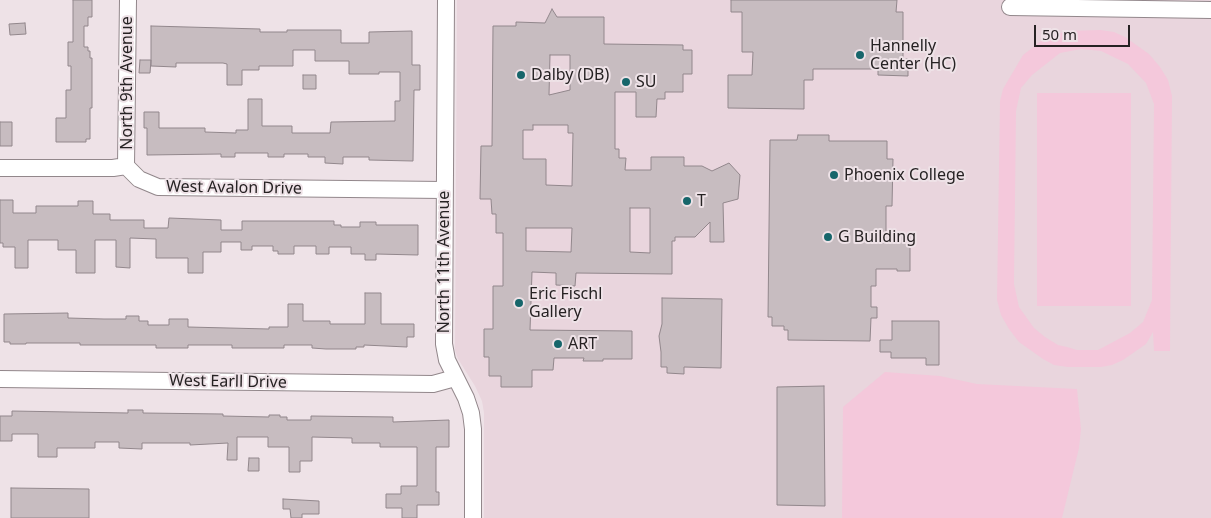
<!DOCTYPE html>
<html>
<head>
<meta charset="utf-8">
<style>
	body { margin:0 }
	#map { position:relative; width:1211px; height:518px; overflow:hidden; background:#eee2e7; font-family:"Noto Sans",sans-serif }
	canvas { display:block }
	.scale { position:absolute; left:1034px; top:25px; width:96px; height:22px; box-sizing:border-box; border:2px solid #262223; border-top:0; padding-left:6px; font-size:15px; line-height:18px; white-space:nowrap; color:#262223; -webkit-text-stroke:4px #eee2e7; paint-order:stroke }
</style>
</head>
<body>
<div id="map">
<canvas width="1211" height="518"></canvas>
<div class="scale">50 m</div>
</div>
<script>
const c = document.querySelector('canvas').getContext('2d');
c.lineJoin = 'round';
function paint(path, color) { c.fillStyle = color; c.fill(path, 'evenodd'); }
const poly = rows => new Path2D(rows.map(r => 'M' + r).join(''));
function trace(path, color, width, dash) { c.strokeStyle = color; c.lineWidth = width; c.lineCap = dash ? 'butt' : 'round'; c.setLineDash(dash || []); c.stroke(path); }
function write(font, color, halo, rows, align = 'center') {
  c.font = font + ' "Noto Sans",sans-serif'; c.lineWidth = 4; c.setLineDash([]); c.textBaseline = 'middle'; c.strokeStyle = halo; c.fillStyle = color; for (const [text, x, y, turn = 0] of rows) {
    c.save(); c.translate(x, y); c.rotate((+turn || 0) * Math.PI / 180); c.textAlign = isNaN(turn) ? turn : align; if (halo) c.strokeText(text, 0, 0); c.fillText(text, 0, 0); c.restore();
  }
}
paint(poly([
	[457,0,1211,0,1211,518,484,518,484,413,482,401,475,386,458,359,455,350]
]), '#e9d5dd');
paint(poly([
	[1100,30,1114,32,1125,37,1149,54,1160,67,1168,80,1172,96,1170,351,1154,351,1153,332,1146,344,1123,360,1112,365,1101,367,1068,367,1054,365,1043,359,1019,342,1009,329,1001,315,997,300,1000,101,1003,89,1023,55,1045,38,1067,31],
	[1081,49,1101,51,1128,64,1146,83,1154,104,1152,300,1143,322,1130,333,1098,350,1077,350,1067,347,1058,345,1045,337,1034,328,1019,307,1014,284,1016,111,1021,88,1032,75,1060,53],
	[1037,93,1131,93,1131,306,1037,306],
	[885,372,940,376,977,384,1077,389,1081,429,1079,448,1062,518,842,518,843,407]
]), '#f4c8db');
const building = poly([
	[73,0,92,0,92,17,88,17,88,26,84,26,84,47,88,47,88,51,90,51,90,58,92,58,92,108,90,108,90,139,86,139,86,142,56,142,56,118,66,118,66,90,71,90,71,66,68,66,68,42,73,42,73,0],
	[731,0,897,0,896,12,903,12,903,59,908,59,908,76,878,75,878,69,813,69,813,80,804,80,804,109,728,108,728,75,752,75,753,52,742,52,742,12,731,12,731,0],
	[552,9,557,17,604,17,604,44,683,45,683,50,692,50,692,74,683,74,683,92,665,92,665,99,657,99,656,117,636,117,636,92,615,92,615,149,619,149,619,158,626,158,625,170,651,170,651,157,684,157,684,166,702,166,712,171,729,163,740,175,738,199,723,203,724,242,710,242,710,222,695,237,675,237,675,241,672,241,672,274,576,273,575,286,556,285,556,273,532,272,530,330,632,331,632,359,603,359,603,361,583,361,584,358,554,358,553,370,532,370,532,387,501,387,501,376,489,376,489,357,484,357,484,329,493,329,493,286,503,286,503,233,496,233,496,214,492,214,491,199,480,199,481,146,492,146,493,26,516,26,516,22,545,23,552,9],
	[550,55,570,55,570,90,549,95,550,55],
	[533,125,568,125,568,133,573,133,572,186,546,185,546,159,523,159,523,130,533,130,533,125],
	[630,208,650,208,650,253,630,252,630,208],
	[526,228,572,228,571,252,526,251,526,228],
	[25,23,26,34,10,35,9,24,25,23],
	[151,26,260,29,260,32,287,32,287,30,341,30,341,43,369,43,369,32,412,31,412,65,420,65,420,90,414,90,413,161,369,160,369,157,343,157,343,164,325,163,325,157,308,157,308,154,284,154,284,157,268,157,268,153,235,153,235,157,221,157,221,154,147,155,147,128,144,128,144,112,159,112,159,128,205,128,205,132,236,133,236,130,248,130,248,99,262,99,262,126,292,126,292,133,330,133,331,122,395,121,395,101,400,101,400,72,379,72,379,74,349,74,349,61,315,61,315,50,293,50,293,66,259,66,259,70,242,70,242,85,227,85,227,64,223,63,176,63,176,67,151,66,151,26],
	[140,60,151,60,150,73,139,73,140,60],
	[303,75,316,75,316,89,303,89,303,75],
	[0,122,12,122,12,146,0,146,0,122],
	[798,135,829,135,829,141,887,141,887,159,893,159,892,206,886,206,886,234,910,234,910,271,897,271,897,269,876,269,876,286,871,286,871,307,877,307,877,318,871,318,870,341,788,340,788,330,784,330,784,326,772,326,772,317,768,317,770,140,797,140,798,135],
	[0,200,13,200,13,213,36,213,36,206,78,206,78,201,93,201,93,214,110,214,110,220,144,220,144,228,168,228,169,218,221,220,221,230,242,230,242,221,334,221,334,225,341,225,341,227,360,227,360,222,376,222,376,225,418,225,418,255,376,254,376,260,365,260,365,254,351,254,351,247,329,247,329,254,316,254,316,246,294,246,294,254,278,254,278,251,273,251,273,246,252,246,252,250,241,250,241,242,221,242,221,252,203,252,203,273,188,273,188,258,156,258,156,239,130,238,130,268,116,267,116,240,95,240,95,273,76,273,76,250,58,250,58,240,28,240,28,268,15,268,15,247,3,247,3,243,0,243,0,200],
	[365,293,381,293,381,324,414,324,414,337,407,337,407,347,364,345,364,347,356,347,356,349,326,349,312,348,312,345,284,345,284,348,232,348,232,345,188,345,188,348,156,348,156,345,80,345,80,343,26,343,26,344,10,344,10,342,4,342,4,314,68,313,68,318,104,319,126,319,126,316,139,316,139,321,148,321,148,325,169,325,169,319,188,319,188,327,269,329,269,327,288,327,288,304,303,304,303,321,330,321,330,324,365,324,365,293],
	[662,298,722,299,721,368,684,367,684,374,667,373,667,367,661,367,661,352,659,336,662,324,662,298],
	[892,321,939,321,939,365,926,365,926,358,891,358,891,352,880,352,880,340,892,340,892,321],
	[824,386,825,506,777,505,777,387,824,386],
	[128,410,143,410,143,413,223,414,223,416,269,417,269,415,280,415,280,417,287,417,287,420,311,420,311,416,393,417,393,422,449,420,449,447,436,447,436,492,439,492,439,505,417,505,417,518,402,518,402,508,386,508,386,494,401,494,401,486,417,486,417,447,380,447,380,443,352,443,352,438,312,437,312,461,300,461,300,472,289,472,289,447,268,447,268,437,237,437,237,460,227,460,228,443,190,445,190,443,142,443,142,449,119,448,119,442,95,442,95,448,57,448,57,457,38,457,38,434,12,434,12,441,0,441,0,416,12,416,12,411,128,413,128,410],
	[249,458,259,458,259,471,248,471,249,458],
	[11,488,89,489,89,518,11,518,11,488],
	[283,499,319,501,319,514,302,514,302,518,291,518,290,509,283,509,283,499]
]);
paint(building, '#c7bcc0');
trace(building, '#92878c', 1);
const minor = poly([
	[446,0,444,344,447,360,466,398,471,413,473,429,473,518],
	[1010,7,1211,10],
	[126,166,139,179,158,187,444,190],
	[126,166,128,0],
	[0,168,113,168,126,166],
	[0,379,433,384,455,378]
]);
trace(minor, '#92878b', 18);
trace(minor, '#fff', 16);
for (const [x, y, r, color] of [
	[860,55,5,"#17666b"],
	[521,75,5,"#17666b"],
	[626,82,5,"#17666b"],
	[834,175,5,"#17666b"],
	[687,201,5,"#17666b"],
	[828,237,5,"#17666b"],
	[519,303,5,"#17666b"],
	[558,344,5,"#17666b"]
]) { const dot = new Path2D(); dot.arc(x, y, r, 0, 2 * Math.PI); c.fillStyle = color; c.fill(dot); trace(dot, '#eee2e7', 2); }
write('16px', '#262223', '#eee2e7', [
	["Hannelly",870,46],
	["Center (HC)",870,64],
	["Dalby (DB)",531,75],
	["SU",636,82],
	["Phoenix College",844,175],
	["T",697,201],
	["G Building",838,237],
	["Eric Fischl",529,294],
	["Gallery",529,312],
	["ART",568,344]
], 'left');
write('16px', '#262223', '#eee2e7', [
	["North 9th Avenue",127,83,-90],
	["West Avalon Drive",234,188,1],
	["North 11th Avenue",444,262,-90],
	["West Earll Drive",228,382,1]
]);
</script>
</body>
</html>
